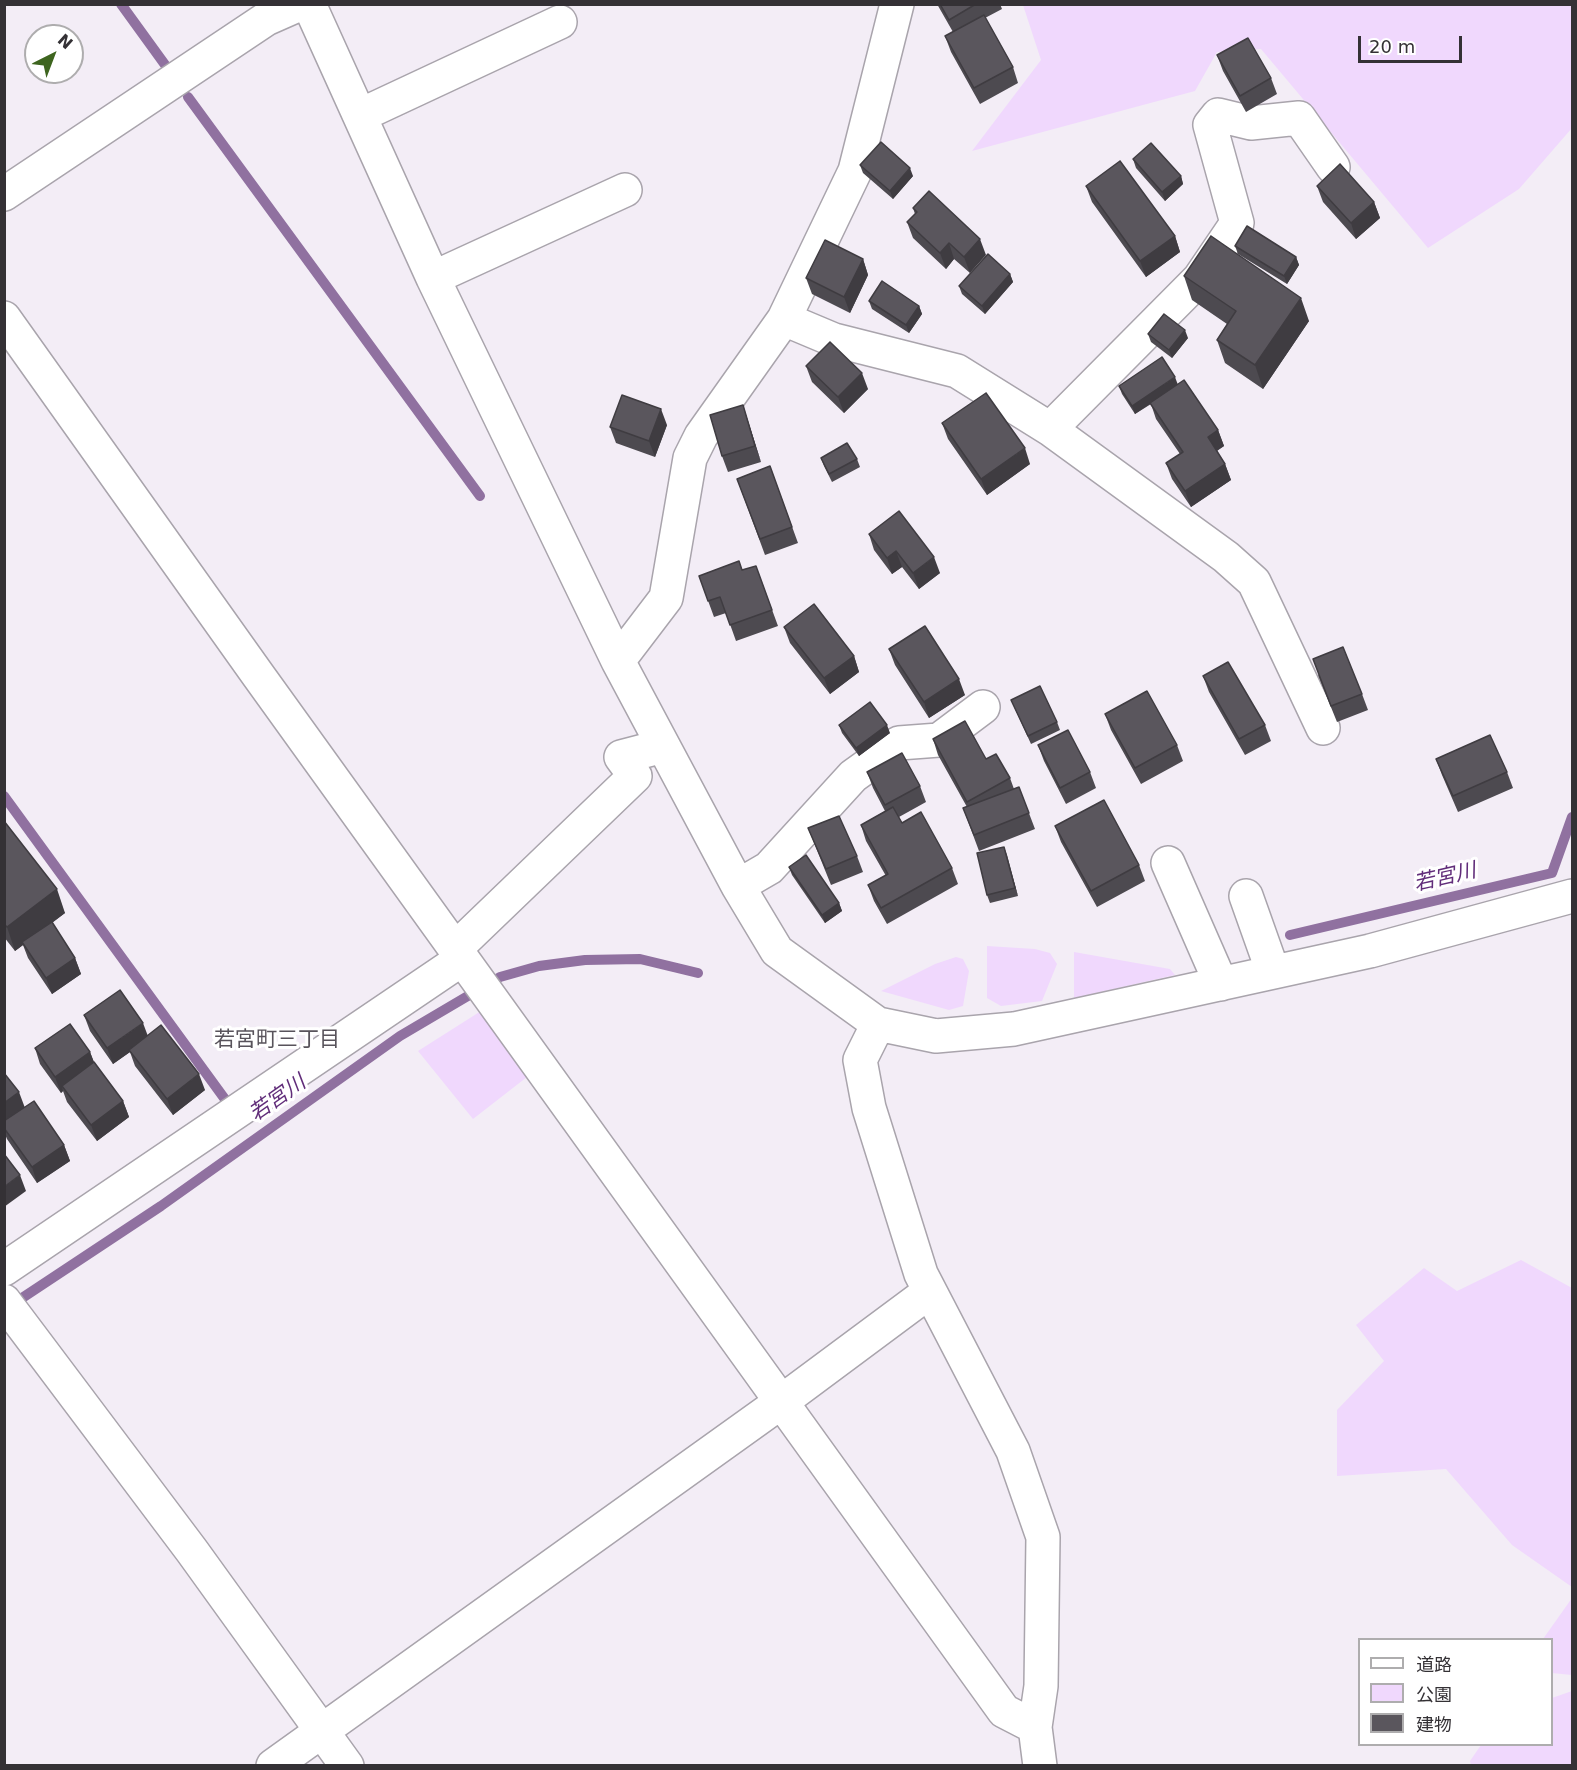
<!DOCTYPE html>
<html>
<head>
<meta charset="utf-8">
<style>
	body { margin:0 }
	#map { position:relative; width:1577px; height:1770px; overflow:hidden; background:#f3edf6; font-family:"DejaVu Sans","Noto Sans JP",sans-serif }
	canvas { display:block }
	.frame { position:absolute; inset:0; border:6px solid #343135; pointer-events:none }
	.legend { position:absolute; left:1358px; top:1638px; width:195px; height:108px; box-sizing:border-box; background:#fff; border:2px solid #aeadae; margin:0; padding:8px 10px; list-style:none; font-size:18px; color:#343135 }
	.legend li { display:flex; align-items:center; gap:12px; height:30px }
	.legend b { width:30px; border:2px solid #aeadae }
	.north { position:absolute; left:24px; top:24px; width:60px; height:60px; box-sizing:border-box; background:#fff; border:2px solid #aeadae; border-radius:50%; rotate:42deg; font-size:16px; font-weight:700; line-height:24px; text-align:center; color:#343135 }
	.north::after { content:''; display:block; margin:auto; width:21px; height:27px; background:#3e651f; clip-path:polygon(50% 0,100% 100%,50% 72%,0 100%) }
	.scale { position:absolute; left:1358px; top:36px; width:104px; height:27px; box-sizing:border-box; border:3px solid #343135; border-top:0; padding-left:8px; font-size:18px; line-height:21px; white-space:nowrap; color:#343135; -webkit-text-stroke:4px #fff; paint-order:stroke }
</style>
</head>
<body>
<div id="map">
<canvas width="1577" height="1770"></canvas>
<div class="frame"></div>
<ul class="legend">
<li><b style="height:8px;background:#fff"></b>道路</li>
<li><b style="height:16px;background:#f0d8fd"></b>公園</li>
<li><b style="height:16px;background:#5a565d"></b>建物</li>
</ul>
<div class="north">N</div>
<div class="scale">20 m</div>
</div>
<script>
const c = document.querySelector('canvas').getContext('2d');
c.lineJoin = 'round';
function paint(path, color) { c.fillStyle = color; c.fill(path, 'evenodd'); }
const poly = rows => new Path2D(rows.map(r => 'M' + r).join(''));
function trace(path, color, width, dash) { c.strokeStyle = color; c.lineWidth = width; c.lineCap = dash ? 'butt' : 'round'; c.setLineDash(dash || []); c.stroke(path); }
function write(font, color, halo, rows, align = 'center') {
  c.font = font + ' "DejaVu Sans","Noto Sans JP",sans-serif'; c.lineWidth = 6; c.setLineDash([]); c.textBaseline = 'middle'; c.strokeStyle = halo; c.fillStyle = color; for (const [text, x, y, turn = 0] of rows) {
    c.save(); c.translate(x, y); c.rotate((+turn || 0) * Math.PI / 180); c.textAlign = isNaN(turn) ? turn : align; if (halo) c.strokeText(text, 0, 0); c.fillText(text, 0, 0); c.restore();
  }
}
paint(poly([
	[1023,5,1572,5,1572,128,1519,189,1428,248,1261,49,1217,52,1195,91,972,151,1041,60],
	[987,946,1035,949,1050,953,1057,964,1042,1001,1001,1006,987,998],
	[1074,952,1170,969,1175,975,1074,998],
	[956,957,963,959,969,971,963,1006,949,1010,881,991,935,964],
	[481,1011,527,1077,473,1119,418,1051],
	[1521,1260,1572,1288,1572,1587,1512,1545,1446,1469,1337,1476,1337,1410,1384,1361,1356,1325,1424,1268,1457,1291],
	[1572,1598,1572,1675,1552,1673,1552,1640,1543,1639],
	[1572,1691,1572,1765,1471,1765,1470,1761,1481,1745,1552,1744,1552,1698]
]), '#f0d8fd');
trace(poly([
	[121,4,171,73],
	[188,97,480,496],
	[4,796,227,1102],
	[1290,935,1552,873,1572,817],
	[10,1306,161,1206,400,1036,500,977,539,966,585,960,640,959,698,973]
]), '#9071a0', 10);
const minor = poly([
	[309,4,433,278,618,661,738,886,777,951,878,1024,936,1036,1014,1029,1370,951,1572,896],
	[361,115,560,22],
	[4,194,266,19,300,4],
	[433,278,625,190],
	[4,318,258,675,1004,1711,1035,1727],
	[784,319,834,340,957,371,1050,429,1226,557,1254,582,1323,728],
	[1050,429,1199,279,1237,223,1210,125,1218,115,1251,123,1299,118,1333,167],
	[618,661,666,598,690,458,701,436,784,319,855,171,897,4],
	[1168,863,1221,984],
	[738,886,769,868,853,776,899,743,939,740,983,707],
	[1246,896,1273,972],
	[455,949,635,776,621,757,663,746],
	[878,1024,860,1060,869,1108,921,1274,1013,1451,1043,1537,1041,1686,1035,1727,1040,1766],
	[4,1269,462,959],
	[4,1301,192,1551,347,1766],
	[273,1766,781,1402,929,1292]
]);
trace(minor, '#a9a4ac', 36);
trace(minor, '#fff', 33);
paint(poly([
	[937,4,1000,4,1002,9,985,18,1013,67,1018,83,980,104,951,52,945,36,953,32],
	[1217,55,1271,78,1277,94,1246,112,1223,71],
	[1133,159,1181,176,1183,184,1165,201,1136,168],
	[860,165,913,176,893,199,863,173],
	[1086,186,1175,236,1180,252,1146,277,1092,202],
	[1317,186,1374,202,1380,218,1356,239,1323,202],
	[913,208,980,239,970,273,954,259,946,269,913,238,907,222,915,214],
	[1235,246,1296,257,1299,265,1287,284,1238,254],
	[863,259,868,275,850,313,812,294,806,278],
	[1010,274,1013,282,985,314,962,294,959,286],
	[1184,276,1309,321,1263,389,1225,363,1217,340,1227,324,1192,300],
	[869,301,919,306,922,314,909,333,872,309],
	[1148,334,1188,338,1172,358,1151,342],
	[806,366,868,389,844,413,812,382],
	[1178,384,1218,430,1224,446,1217,451,1225,464,1231,480,1191,507,1172,479,1166,463,1180,454,1156,419,1151,404,1135,414,1122,394,1119,386],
	[743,405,761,462,728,472,722,456],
	[942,423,1030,464,987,495,948,439],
	[667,425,655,457,616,443,610,427],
	[821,458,857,459,860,467,832,482,824,466],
	[770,466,798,543,765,555,737,479],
	[869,534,940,573,919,589,902,567,892,574,874,550],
	[756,566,778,626,736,641,726,613,714,617,699,576,742,570],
	[784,627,854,656,859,672,830,694,790,643],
	[889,649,965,695,929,718,895,665],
	[1318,675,1362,694,1368,710,1337,722],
	[1203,676,1265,725,1271,741,1245,755,1209,692],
	[1011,700,1057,722,1060,730,1031,744],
	[1105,714,1177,745,1183,761,1141,784,1111,730],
	[839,725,890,733,859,756,842,733],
	[933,739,986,759,1010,778,1014,789,1019,787,1035,829,979,851,963,808,967,807,938,755],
	[1038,745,1090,772,1096,788,1066,804,1044,761],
	[1436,759,1507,772,1513,788,1458,812,1442,775],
	[867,772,920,786,926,802,899,817,902,823,952,868,958,884,887,924,874,901,868,885,886,876,866,841,861,825,885,811,873,788],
	[4,821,65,913,52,923,75,958,81,974,52,994,28,958,23,945,15,951,4,937],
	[1055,826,1139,865,1145,881,1097,907,1061,842],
	[808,828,857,856,863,872,831,885],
	[1004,847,1018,896,990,903,987,895],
	[789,867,839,903,842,911,825,923,792,875],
	[84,1015,205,1090,173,1115,135,1066,130,1052,113,1064,90,1031],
	[35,1048,90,1052,94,1062,123,1101,129,1117,97,1141,67,1102,63,1091,61,1093,40,1064],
	[4,1073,24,1107,64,1145,70,1161,37,1183,7,1139,4,1132]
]), '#4d4a50');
paint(poly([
	[910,168,913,176,893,199,890,191],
	[1181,176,1183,184,1165,201,1162,192],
	[1374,202,1380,218,1356,239,1351,223],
	[1175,236,1180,252,1146,277,1140,261],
	[980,239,986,255,970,273,964,257],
	[949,243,954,259,946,269,940,253],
	[1296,257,1299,265,1287,284,1284,276],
	[863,259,868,275,850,313,844,297],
	[1010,274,1013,282,985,314,982,306],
	[1301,298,1309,321,1263,389,1255,365],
	[919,306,922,314,909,333,906,325],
	[1185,330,1188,338,1172,358,1169,350],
	[862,373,868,389,844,413,838,397],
	[1175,377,1178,385,1135,414,1132,406],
	[743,405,748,421,761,462,755,446],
	[661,409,667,425,655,457,649,441],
	[1218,430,1224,446,1213,453,1208,437],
	[1025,448,1030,464,987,495,981,479],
	[1225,464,1231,480,1191,507,1185,491],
	[896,551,902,567,892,574,887,558],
	[934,557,940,573,919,589,913,573],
	[854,656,859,672,830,694,824,678],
	[959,679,965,695,929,718,924,702],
	[887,725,890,733,859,756,856,748],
	[1004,847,1007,855,1018,896,1015,888],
	[57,889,65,913,23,944,22,942,23,945,15,951,7,927],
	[839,903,842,911,825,923,822,915],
	[75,958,81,974,52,994,46,978],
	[143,1023,149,1039,129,1050,130,1052,113,1064,107,1048],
	[90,1052,96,1068,62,1086,63,1091,61,1093,55,1077],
	[199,1074,205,1090,173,1115,167,1099],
	[19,1092,25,1108,4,1123,4,1103],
	[123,1101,129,1117,97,1141,91,1125],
	[64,1145,70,1161,37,1183,32,1167],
	[20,1175,26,1191,4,1207,4,1187]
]), '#3f3c41');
const building = poly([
	[940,4,976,4,949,20,940,4],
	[984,15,1013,67,974,88,945,36,984,15],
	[1248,38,1271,78,1240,96,1217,55,1248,38],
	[881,142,910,168,890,191,860,165,881,142],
	[1151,143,1181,176,1162,192,1133,159,1151,143],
	[1120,161,1175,236,1140,261,1086,186,1120,161],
	[1340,164,1374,202,1351,223,1317,186,1340,164],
	[929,191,980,239,964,257,949,243,940,253,907,222,917,212,913,208,929,191],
	[1247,226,1296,257,1284,276,1235,246,1247,226],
	[1211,236,1301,298,1255,365,1217,340,1236,311,1184,276,1211,236],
	[825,240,863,259,844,297,806,278,825,240],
	[988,254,1010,274,982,306,959,286,988,254],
	[882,281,919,306,906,325,869,301,882,281],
	[1164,314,1185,330,1169,350,1148,334,1164,314],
	[830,342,862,373,838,397,806,366,830,342],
	[1162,357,1175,377,1132,406,1119,386,1162,357],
	[1184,380,1218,430,1208,437,1225,464,1185,491,1166,463,1183,452,1150,403,1184,380],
	[986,393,1025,448,981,479,942,423,986,393],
	[622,395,661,409,649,441,610,427,622,395],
	[743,405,755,446,722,456,710,415,743,405],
	[847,443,857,459,829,474,821,458,847,443],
	[770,466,792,527,760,539,737,479,770,466],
	[899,511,934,557,913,573,896,551,887,558,869,534,899,511],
	[739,561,742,570,756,566,772,610,730,625,720,597,708,601,699,576,739,561],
	[814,604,854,656,824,678,784,627,814,604],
	[925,626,959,679,924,702,889,649,925,626],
	[1343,647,1362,694,1331,706,1313,659,1343,647],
	[1228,662,1265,725,1239,739,1203,676,1228,662],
	[1040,686,1057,722,1028,736,1011,700,1040,686],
	[1147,691,1177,745,1135,768,1105,714,1147,691],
	[870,702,887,725,856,748,839,725,870,702],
	[965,721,986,759,996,754,1010,778,967,802,933,739,965,721],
	[1068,730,1090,772,1060,788,1038,745,1068,730],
	[1490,735,1507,772,1453,796,1436,759,1490,735],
	[902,753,920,786,885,805,867,772,902,753],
	[1019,787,1029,813,974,835,963,808,1019,787],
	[1104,800,1139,865,1091,891,1055,826,1104,800],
	[893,807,902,823,921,812,952,868,881,908,868,885,888,874,861,825,893,807],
	[839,816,857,856,826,869,808,828,839,816],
	[4,821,57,889,7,927,4,924,4,821],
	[1004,847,1015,888,987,895,977,853,1004,847],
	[806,855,839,903,822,915,789,867,806,855],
	[52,922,75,958,46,978,22,942,52,922],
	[120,990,143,1023,107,1048,84,1015,120,990],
	[70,1024,90,1052,55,1077,35,1048,70,1024],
	[161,1025,199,1074,167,1099,129,1050,161,1025],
	[94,1062,123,1101,91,1125,62,1086,94,1062],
	[4,1073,19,1092,4,1103,4,1073],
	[34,1101,64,1145,32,1167,4,1128,4,1121,34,1101],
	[4,1154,20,1175,4,1187,4,1154]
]);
paint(building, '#5a565d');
trace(building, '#3f3c41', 1.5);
write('italic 21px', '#612d7a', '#fff', [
	["若宮川",1445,878,-13],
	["若宮川",278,1099,-35]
]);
write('21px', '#58535b', '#fff', [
	["若宮町三丁目",277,1041]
]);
</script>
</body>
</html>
